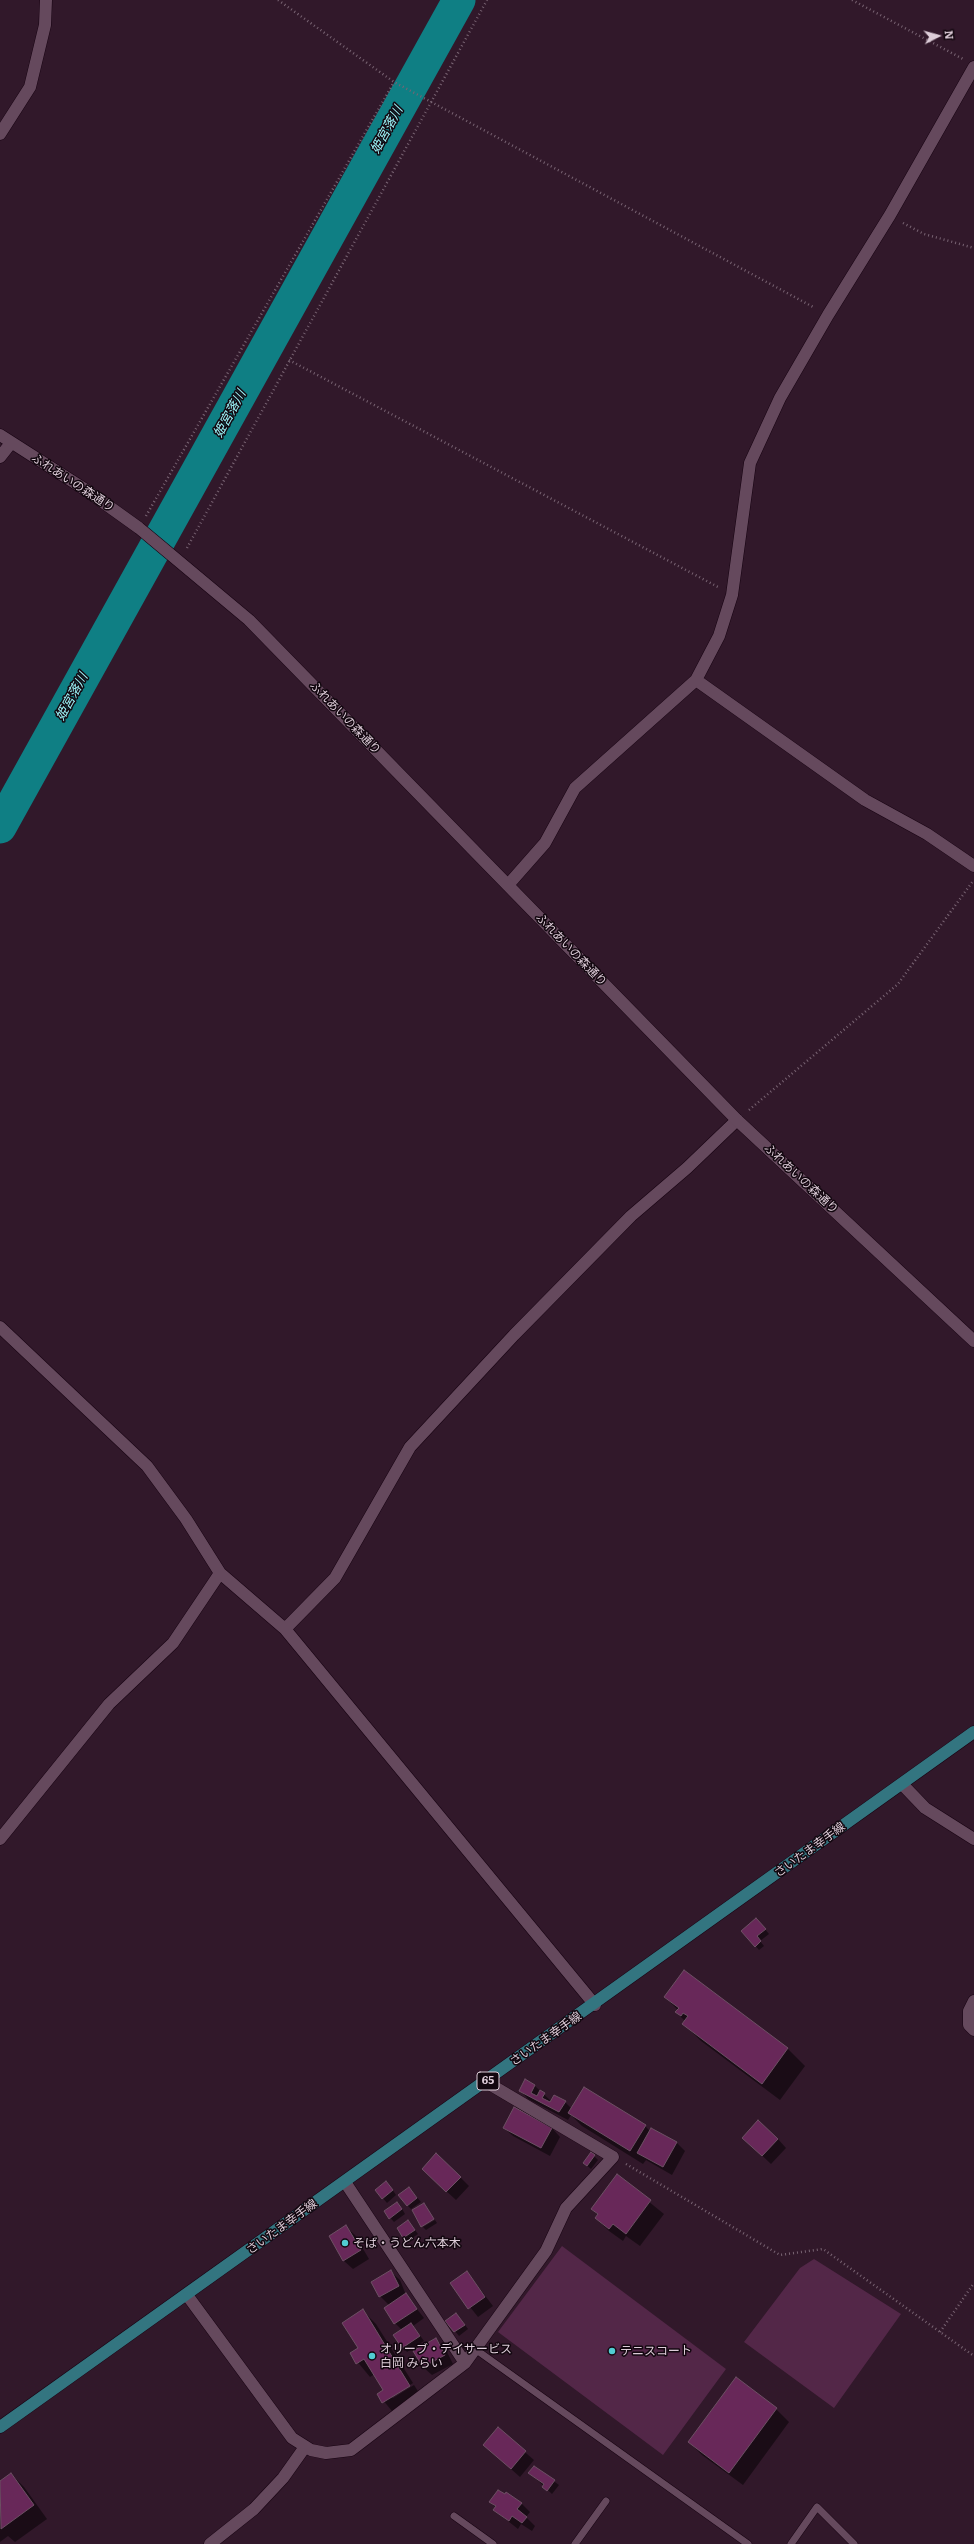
<!DOCTYPE html>
<html>
<head>
<meta charset="utf-8">
<style>
	body { margin:0 }
	#map { position:relative; width:974px; height:2544px; overflow:hidden; background:#31182a; font-family:Literata,serif }
	canvas { display:block }
	.north { position:absolute; left:918px; top:16px; width:40px; height:40px; -webkit-text-stroke:3px #12070f; paint-order:stroke; rotate:84deg; font-size:11px; font-weight:700; line-height:16px; text-align:center; color:#ddccd8 }
	.north::after { content:''; display:block; margin:auto; width:14px; height:18px; background:#ddccd8; clip-path:polygon(50% 0,100% 100%,50% 72%,0 100%) }
</style>
</head>
<body>
<div id="map">
<canvas width="974" height="2544"></canvas>
<div class="north">N</div>
</div>
<script>
const c = document.querySelector('canvas').getContext('2d');
c.lineJoin = 'round';
function paint(path, color) { c.fillStyle = color; c.fill(path, 'evenodd'); }
const poly = rows => new Path2D(rows.map(r => 'M' + r).join(''));
function trace(path, color, width, dash) { c.strokeStyle = color; c.lineWidth = width; c.lineCap = dash ? 'butt' : 'round'; c.setLineDash(dash || []); c.stroke(path); }
function write(font, color, halo, rows, align = 'center') {
  c.font = font + ' Literata,"Noto Sans JP",serif'; c.lineWidth = 3; c.setLineDash([]); c.textBaseline = 'middle'; c.strokeStyle = halo; c.fillStyle = color; for (const [text, x, y, turn = 0] of rows) {
    c.save(); c.translate(x, y); c.rotate((+turn || 0) * Math.PI / 180); c.textAlign = isNaN(turn) ? turn : align; if (halo) c.strokeText(text, 0, 0); c.fillText(text, 0, 0); c.restore();
  }
}
paint(poly([
	[562,2246,726,2369,663,2455,498,2332],
	[814,2259,901,2314,834,2408,744,2342,800,2268]
]), '#532748');
paint(poly([
	[760,1923,769,1934,760,1941,764,1946,759,1950,743,1931],
	[684,1971,788,2049,805,2066,780,2100,701,2041,683,2023,685,2021,676,2012,678,2010,665,1997],
	[525,2081,535,2086,552,2102,565,2102,572,2109,645,2126,650,2131,677,2143,685,2151,672,2175,646,2160,643,2164,582,2126,571,2115,568,2120,528,2099,520,2090],
	[504,2128,552,2128,560,2137,550,2156,513,2136],
	[778,2139,786,2148,771,2164,752,2146],
	[594,2156,598,2160,591,2169,584,2163],
	[617,2176,664,2214,640,2246,626,2236,623,2241,609,2231,596,2218,598,2215,592,2209],
	[460,2177,469,2186,456,2200,432,2178],
	[390,2186,396,2195,387,2203,376,2190],
	[409,2188,421,2202,411,2209,407,2205],
	[401,2207,405,2214,394,2222,385,2212],
	[435,2220,437,2223,426,2230,423,2227],
	[408,2221,418,2234,408,2241,404,2237],
	[346,2227,355,2235,369,2259,353,2269,344,2261,330,2236],
	[391,2272,400,2280,406,2295,424,2318,413,2326,424,2341,407,2352,394,2335,402,2330,395,2323,389,2305,380,2296],
	[467,2272,493,2306,478,2317,451,2283],
	[363,2311,376,2324,413,2383,391,2397,393,2398,414,2385,423,2399,396,2416,378,2394,385,2390,375,2374,370,2377,351,2354,359,2348],
	[460,2318,468,2329,459,2336,447,2321],
	[436,2340,445,2348,453,2364,432,2375,423,2367],
	[776,2409,789,2422,743,2485,702,2455,689,2442],
	[498,2429,534,2460,520,2477,484,2445],
	[534,2467,559,2485,552,2494,530,2473],
	[11,2474,24,2487,47,2519,15,2542,8,2536,0,2542,0,2482],
	[490,2501,521,2503,530,2512,526,2517,535,2526,532,2531,521,2524,518,2529,494,2510,496,2508]
]), '#0007');
trace(poly([
	[0,827,459,0]
]), '#0f7f84', 33);
const building = poly([
	[756,1918,766,1929,757,1936,761,1941,755,1947,741,1931,756,1918],
	[684,1970,788,2048,762,2084,682,2024,688,2016,683,2013,681,2016,675,2012,679,2008,664,1997,684,1970],
	[525,2079,535,2085,531,2093,537,2096,540,2090,545,2093,542,2098,550,2102,554,2095,566,2101,559,2112,519,2091,525,2079],
	[584,2087,646,2125,630,2151,568,2113,584,2087],
	[514,2107,552,2128,541,2148,503,2128,514,2107],
	[758,2120,778,2139,762,2156,742,2138,758,2120],
	[651,2128,677,2142,663,2167,637,2153,651,2128],
	[591,2152,595,2155,587,2166,583,2163,591,2152],
	[436,2153,461,2177,446,2192,422,2169,436,2153],
	[617,2174,651,2200,626,2234,613,2224,609,2229,595,2218,598,2214,591,2209,617,2174],
	[386,2181,393,2190,382,2199,375,2190,386,2181],
	[409,2187,417,2198,407,2206,398,2195,409,2187],
	[397,2202,402,2209,389,2219,384,2211,397,2202],
	[424,2203,434,2219,421,2227,412,2210,424,2203],
	[408,2220,415,2230,403,2238,397,2228,408,2220],
	[346,2225,361,2250,343,2261,329,2236,346,2225],
	[391,2270,399,2286,379,2297,371,2282,391,2270],
	[467,2271,485,2297,468,2309,450,2283,467,2271],
	[406,2293,417,2309,394,2324,384,2308,406,2293],
	[363,2309,410,2386,382,2403,377,2394,383,2390,364,2359,356,2364,350,2353,358,2348,342,2323,363,2309],
	[456,2313,465,2325,454,2332,445,2321,456,2313],
	[411,2323,420,2336,402,2348,393,2335,411,2323],
	[436,2338,445,2355,423,2367,413,2351,436,2338],
	[736,2377,777,2408,729,2473,688,2442,736,2377],
	[498,2427,526,2451,511,2469,483,2445,498,2427],
	[534,2466,555,2480,547,2491,542,2487,544,2484,528,2473,534,2466],
	[11,2473,34,2505,1,2529,0,2481,11,2473],
	[498,2490,505,2494,506,2492,522,2503,517,2509,527,2517,522,2523,512,2516,509,2521,493,2510,496,2506,489,2502,498,2490]
]);
paint(building, '#682859');
trace(building, '#6d5064', 1);
const service = poly([
	[475,2349,748,2544],
	[454,2516,493,2544],
	[575,2544,606,2501],
	[791,2544,817,2507,854,2544]
]);
const minor = poly([
	[0,134,30,87,45,25,46,0],
	[696,680,865,800,927,834,974,866],
	[508,885,545,843,575,788,696,680,719,636,732,595,750,463,780,398,828,315,890,215,974,67],
	[0,1327,147,1466,186,1519,220,1573,285,1629,595,2005],
	[285,1629,335,1578,410,1447,514,1335,631,1216,687,1168,737,1120],
	[902,1784,925,1808,974,1839],
	[0,1839,109,1704,173,1643,220,1573],
	[974,2001,969,2011,969,2025,974,2030],
	[345,2182,465,2363],
	[187,2295,292,2438,311,2450,326,2453,351,2450,465,2363,546,2251,566,2208,613,2157,486,2082],
	[210,2544,254,2509,283,2478,305,2447]
]);
const tertiary = poly([
	[0,435,86,490,139,528,249,620,737,1120,974,1341],
	[0,457,11,443]
]);
const primary = poly([
	[0,2427,974,1732]
]);
trace(service, '#170312', 8);
trace(minor, '#170312', 13);
trace(tertiary, '#170312', 13);
trace(primary, '#170312', 13);
trace(poly([
	[278,0,394,82,815,308],
	[852,0,963,59],
	[903,223,924,234,974,248],
	[289,360,718,587],
	[146,516,394,82],
	[187,548,487,0],
	[749,1110,898,984,973,881],
	[626,2164,780,2255,823,2249,974,2356],
	[940,2332,974,2283]
]), '#796473', 2.5, [1, 3]);
trace(service, '#65495d', 7);
trace(minor, '#65495d', 12);
trace(tertiary, '#65495d', 12);
trace(primary, '#337580', 12);
for (const [x, y, r, color] of [
	[345,2243,4,"#51ccd2"],
	[612,2351,4,"#51ccd2"],
	[372,2356,4,"#51ccd2"]
]) { const dot = new Path2D(); dot.arc(x, y, r, 0, 2 * Math.PI); c.fillStyle = color; c.fill(dot); trace(dot, '#12070f', 1.5); }
for (const [x, y, w] of [
	[488,2081,22]
]) { const box = new Path2D(); box.roundRect(x - w / 2, y - 9, w, 18, 3); c.fillStyle = '#12070f'; c.fill(box); trace(box, '#ddccd8', 1); }
write('bold 11px', '#ddccd8', null, [
	["65",488,2081]
]);
write('12px', '#ddccd8', '#12070f', [
	["ふれあいの森通り",73,483,33],
	["ふれあいの森通り",345,718,46],
	["ふれあいの森通り",571,950,46],
	["ふれあいの森通り",801,1179,43],
	["さいたま幸手線",810,1850,-36],
	["さいたま幸手線",546,2039,-35],
	["さいたま幸手線",282,2227,-36]
]);
write('12px', '#ddccd8', '#12070f', [
	["そば・うどん六本木",353,2243],
	["オリーブ・デイサービス",380,2349],
	["白岡 みらい",380,2363],
	["テニスコート",620,2351]
], 'left');
write('italic 13px', '#9cf4f8', '#12070f', [
	["姫宮落川",387,130,-61],
	["姫宮落川",230,414,-61],
	["姫宮落川",72,697,-61]
]);
</script>
</body>
</html>
